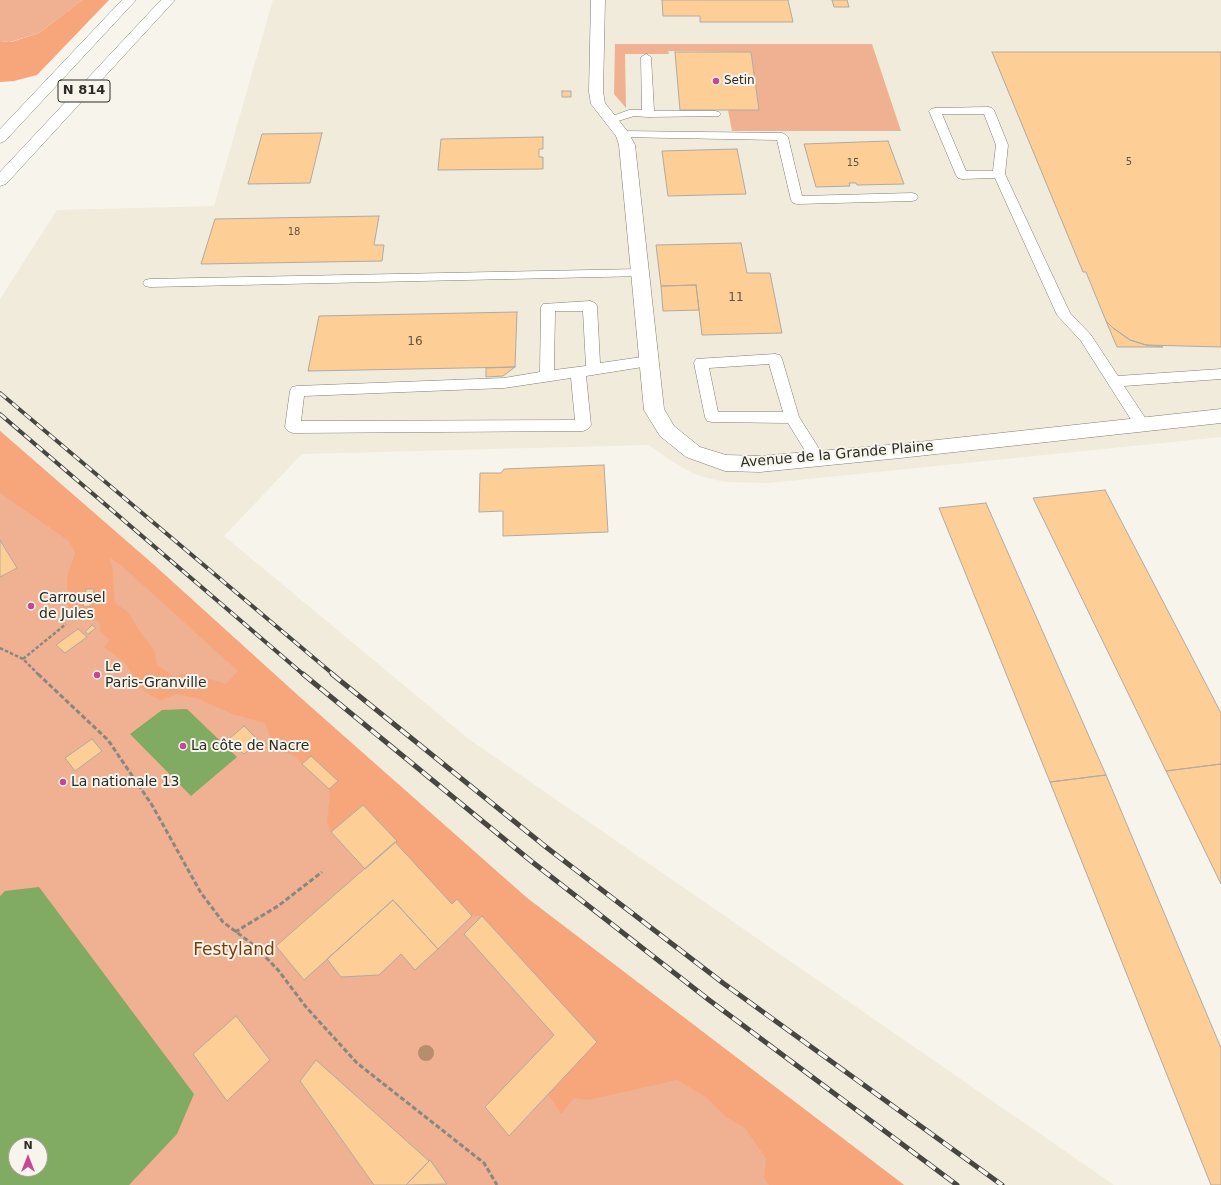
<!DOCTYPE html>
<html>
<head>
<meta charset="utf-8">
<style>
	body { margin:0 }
	#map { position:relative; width:1221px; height:1185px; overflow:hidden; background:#f7f4eb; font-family:"DejaVu Sans",sans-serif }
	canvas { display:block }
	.north { position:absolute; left:8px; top:1137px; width:40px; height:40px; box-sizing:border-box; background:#f7f4eb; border:1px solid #a5a39c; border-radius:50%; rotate:0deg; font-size:11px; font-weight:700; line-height:16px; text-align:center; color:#2b2a26 }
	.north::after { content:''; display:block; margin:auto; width:14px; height:18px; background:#c54897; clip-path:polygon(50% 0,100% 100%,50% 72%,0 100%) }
</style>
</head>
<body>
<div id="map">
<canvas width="1221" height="1185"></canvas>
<div class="north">N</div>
</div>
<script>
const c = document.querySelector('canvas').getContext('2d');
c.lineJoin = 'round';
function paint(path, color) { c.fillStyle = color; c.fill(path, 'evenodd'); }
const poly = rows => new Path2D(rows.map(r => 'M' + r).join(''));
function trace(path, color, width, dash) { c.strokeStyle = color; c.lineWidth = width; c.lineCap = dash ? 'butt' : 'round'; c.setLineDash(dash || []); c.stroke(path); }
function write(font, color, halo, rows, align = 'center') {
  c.font = font + ' "DejaVu Sans",sans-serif'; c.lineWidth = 4; c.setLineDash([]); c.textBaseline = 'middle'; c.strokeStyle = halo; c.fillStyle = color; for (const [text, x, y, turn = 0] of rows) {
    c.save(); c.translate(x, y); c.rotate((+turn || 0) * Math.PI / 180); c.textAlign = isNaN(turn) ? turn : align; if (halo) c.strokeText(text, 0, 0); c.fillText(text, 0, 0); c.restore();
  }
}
paint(poly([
	[273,0,1221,0,1221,437,769,483,726,482,707,478,692,473,670,460,649,445,302,454,224,536,470,740,1114,1185,904,1185,527,898,303,700,154,565,0,431,0,299,57,210,214,206]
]), '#f0ebda');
paint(poly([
	[0,0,82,0,39,33,10,42,0,41],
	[615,44,872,44,901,131,732,131,728,110,759,109,751,52,668,51,669,54,625,54,626,108,614,94],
	[0,431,154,565,303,700,527,898,904,1185,0,1185],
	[16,1145,40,1145,40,1169,16,1169]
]), '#efb191');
paint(poly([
	[82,0,109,0,37,75,14,81,0,82,0,41,11,42,39,33],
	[0,431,154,565,303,700,527,898,904,1185,769,1185,764,1178,766,1158,744,1127,726,1117,706,1097,677,1080,588,1100,574,1098,561,1114,548,1094,597,1042,482,916,472,916,457,899,452,904,395,842,397,841,363,805,331,832,327,822,330,795,329,789,311,756,302,764,294,756,275,749,265,723,232,714,199,699,177,694,161,700,150,695,140,687,125,663,104,647,110,640,100,631,100,624,94,619,68,611,67,577,75,553,69,541,0,493],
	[109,557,122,566,238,671,226,684,190,673,173,676,157,665,154,650,140,632,128,612,115,603,112,566]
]), '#f7a67c');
paint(poly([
	[187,709,237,757,191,796,130,734,162,710],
	[39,887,194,1094,177,1134,129,1185,0,1185,0,896,5,891],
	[16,1145,40,1145,40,1169,16,1169]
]), '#81ab62');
const building = poly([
	[662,0,788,0,793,22,700,22,700,16,663,16,662,0],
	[832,0,847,0,849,7,834,7,832,0],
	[675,52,751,52,759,110,680,110,675,52],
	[992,52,1221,52,1221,347,1146,345,1130,340,1113,328,1106,321,1086,272,1083,272,992,52],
	[562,91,571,91,571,97,562,97,562,91],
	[322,133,310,183,248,184,262,134,322,133],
	[543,137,543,149,539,149,539,157,543,157,543,169,438,170,441,139,543,137],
	[888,141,904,184,857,185,856,183,849,183,850,186,816,187,804,144,888,141],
	[737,149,746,194,668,196,662,151,737,149],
	[379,216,374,245,384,245,382,261,201,264,215,219,379,216],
	[741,243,747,273,770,273,782,333,702,335,696,285,661,286,656,245,741,243],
	[696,285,699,310,663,311,661,286,696,285],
	[517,312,515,367,308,371,319,316,517,312],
	[1106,321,1113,328,1130,340,1146,345,1163,347,1117,347,1106,321],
	[515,367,503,376,486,377,486,368,515,367],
	[604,465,608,532,503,536,503,511,479,512,480,473,501,473,504,469,604,465],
	[1105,490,1221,713,1221,764,1166,771,1033,498,1105,490],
	[986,503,1106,775,1050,782,939,508,986,503],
	[0,540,17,568,0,577,0,540],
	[86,589,94,589,91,606,83,607,86,589],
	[92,625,96,628,88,634,85,632,92,625],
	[78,629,87,637,65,653,56,645,78,629],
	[244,726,259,741,244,754,228,740,244,726],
	[92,739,102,751,75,771,65,758,92,739],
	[311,756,338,781,329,789,302,764,311,756],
	[1221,764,1221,884,1166,771,1221,764],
	[1106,775,1221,1048,1221,1185,1211,1185,1050,782,1106,775],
	[363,805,397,841,365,869,331,832,363,805],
	[395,842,452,904,457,899,472,916,438,949,393,900,304,980,276,946,395,842],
	[393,900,438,949,415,970,401,954,379,975,341,977,327,959,393,900],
	[482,916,597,1042,509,1136,485,1107,554,1035,464,934,482,916],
	[236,1016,270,1060,227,1101,193,1054,236,1016],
	[316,1060,429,1161,406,1185,374,1185,300,1081,316,1060],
	[430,1160,447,1184,406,1185,429,1161,430,1160]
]);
paint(building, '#fece97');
trace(building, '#b1aaa3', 1);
const service = poly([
	[646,54,651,57,654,111,715,111,719,112,721,114,719,116,648,117,634,116,615,122,607,122,605,120,607,118,629,110,642,110,641,57,646,54],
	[988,107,992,108,994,110,1008,145,1005,174,1070,313,1091,335,1118,376,1221,369,1221,379,1124,386,1150,425,1147,429,1142,431,1137,429,1081,341,1057,315,995,178,962,179,958,178,956,175,929,111,931,109,935,108,988,107],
	[942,114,984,114,996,145,993,171,966,171,942,114],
	[623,131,782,133,786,135,788,137,802,196,912,193,916,194,918,197,916,200,912,201,797,204,793,203,791,200,777,140,619,137,617,135,619,133,623,131],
	[640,269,645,270,647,273,645,276,150,287,145,286,143,283,145,280,150,279,640,269],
	[590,301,595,303,597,306,600,363,649,356,654,357,656,361,654,365,649,366,586,376,591,425,588,429,583,431,293,433,288,431,285,427,290,391,292,387,297,386,504,378,540,372,541,307,543,304,590,301],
	[555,311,583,311,586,366,554,370,555,311],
	[571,378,575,420,301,421,304,396,504,388,571,378],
	[775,354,780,355,782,359,799,417,825,458,822,462,817,464,812,462,788,423,712,422,707,421,705,417,694,363,696,359,775,354],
	[769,364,783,412,718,412,709,368,769,364]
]);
const minor = poly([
	[591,0,605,0,603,92,605,103,628,132,635,145,664,409,674,426,700,447,726,455,760,456,900,444,1221,409,1221,423,900,458,760,472,725,471,686,457,660,436,644,410,619,145,616,136,591,104,589,92,591,0]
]);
const trunk = poly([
	[122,0,136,0,5,141,0,143,0,129,122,0],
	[161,0,175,0,6,184,0,186,0,172,161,0]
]);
trace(service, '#827f77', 1);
trace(minor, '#827f77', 1);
trace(trunk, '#827f77', 1);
trace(poly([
	[0,648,23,659,39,675],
	[23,659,66,624]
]), '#898781', 2.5, [3.5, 2]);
trace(poly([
	[38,674,108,740,152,805,201,893,223,922,255,946,278,970,306,1007,357,1063,484,1163,497,1185],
	[235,932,278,906,322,872]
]), '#898781', 3, [5, 2.5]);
paint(service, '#fff');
paint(minor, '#fff');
paint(trunk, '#fff');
const railFar1 = poly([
	[0,393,334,675],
	[0,414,304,675]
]);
const rail = poly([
	[303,674,531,861,709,1000,957,1185],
	[332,674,546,847,723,983,1002,1185]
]);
trace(railFar1, '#474641', 4);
trace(rail, '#474641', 5);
trace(railFar1, '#f7f4eb', 2.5, [8]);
trace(rail, '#f7f4eb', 3.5, [11]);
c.fillStyle = '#b68e6e';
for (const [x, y] of [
	[426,1053]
]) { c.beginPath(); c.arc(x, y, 8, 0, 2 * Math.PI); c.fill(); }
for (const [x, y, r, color] of [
	[716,81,4,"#c54897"],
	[31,606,4,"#c54897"],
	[97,675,4,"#c54897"],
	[183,746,4,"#c54897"],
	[63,782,4,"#c54897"]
]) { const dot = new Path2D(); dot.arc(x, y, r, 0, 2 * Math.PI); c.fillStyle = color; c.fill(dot); trace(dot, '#f7f4eb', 1.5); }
write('10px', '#605342', null, [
	["5",1129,162],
	["15",853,163],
	["18",294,232]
]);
write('12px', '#2b2a26', '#f7f4eb', [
	["Setin",724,81]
], 'left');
write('12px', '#605342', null, [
	["11",736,298],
	["16",415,342]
]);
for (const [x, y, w] of [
	[84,91,52]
]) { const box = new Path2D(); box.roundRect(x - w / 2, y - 11, w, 22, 3); c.fillStyle = '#f7f4eb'; c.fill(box); trace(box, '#2b2a26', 1); }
write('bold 13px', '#2b2a26', null, [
	["N 814",84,91]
]);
write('14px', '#2b2a26', '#f7f4eb', [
	["Avenue de la Grande Plaine",837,455,-5]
]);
write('14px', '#2b2a26', '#f7f4eb', [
	["Carrousel",39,598],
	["de Jules",39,614],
	["Le",105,667],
	["Paris-Granville",105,683],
	["La côte de Nacre",191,746],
	["La nationale 13",71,782]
], 'left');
write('17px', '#813a07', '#f7f4eb', [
	["Festyland",234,951]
]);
</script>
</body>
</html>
